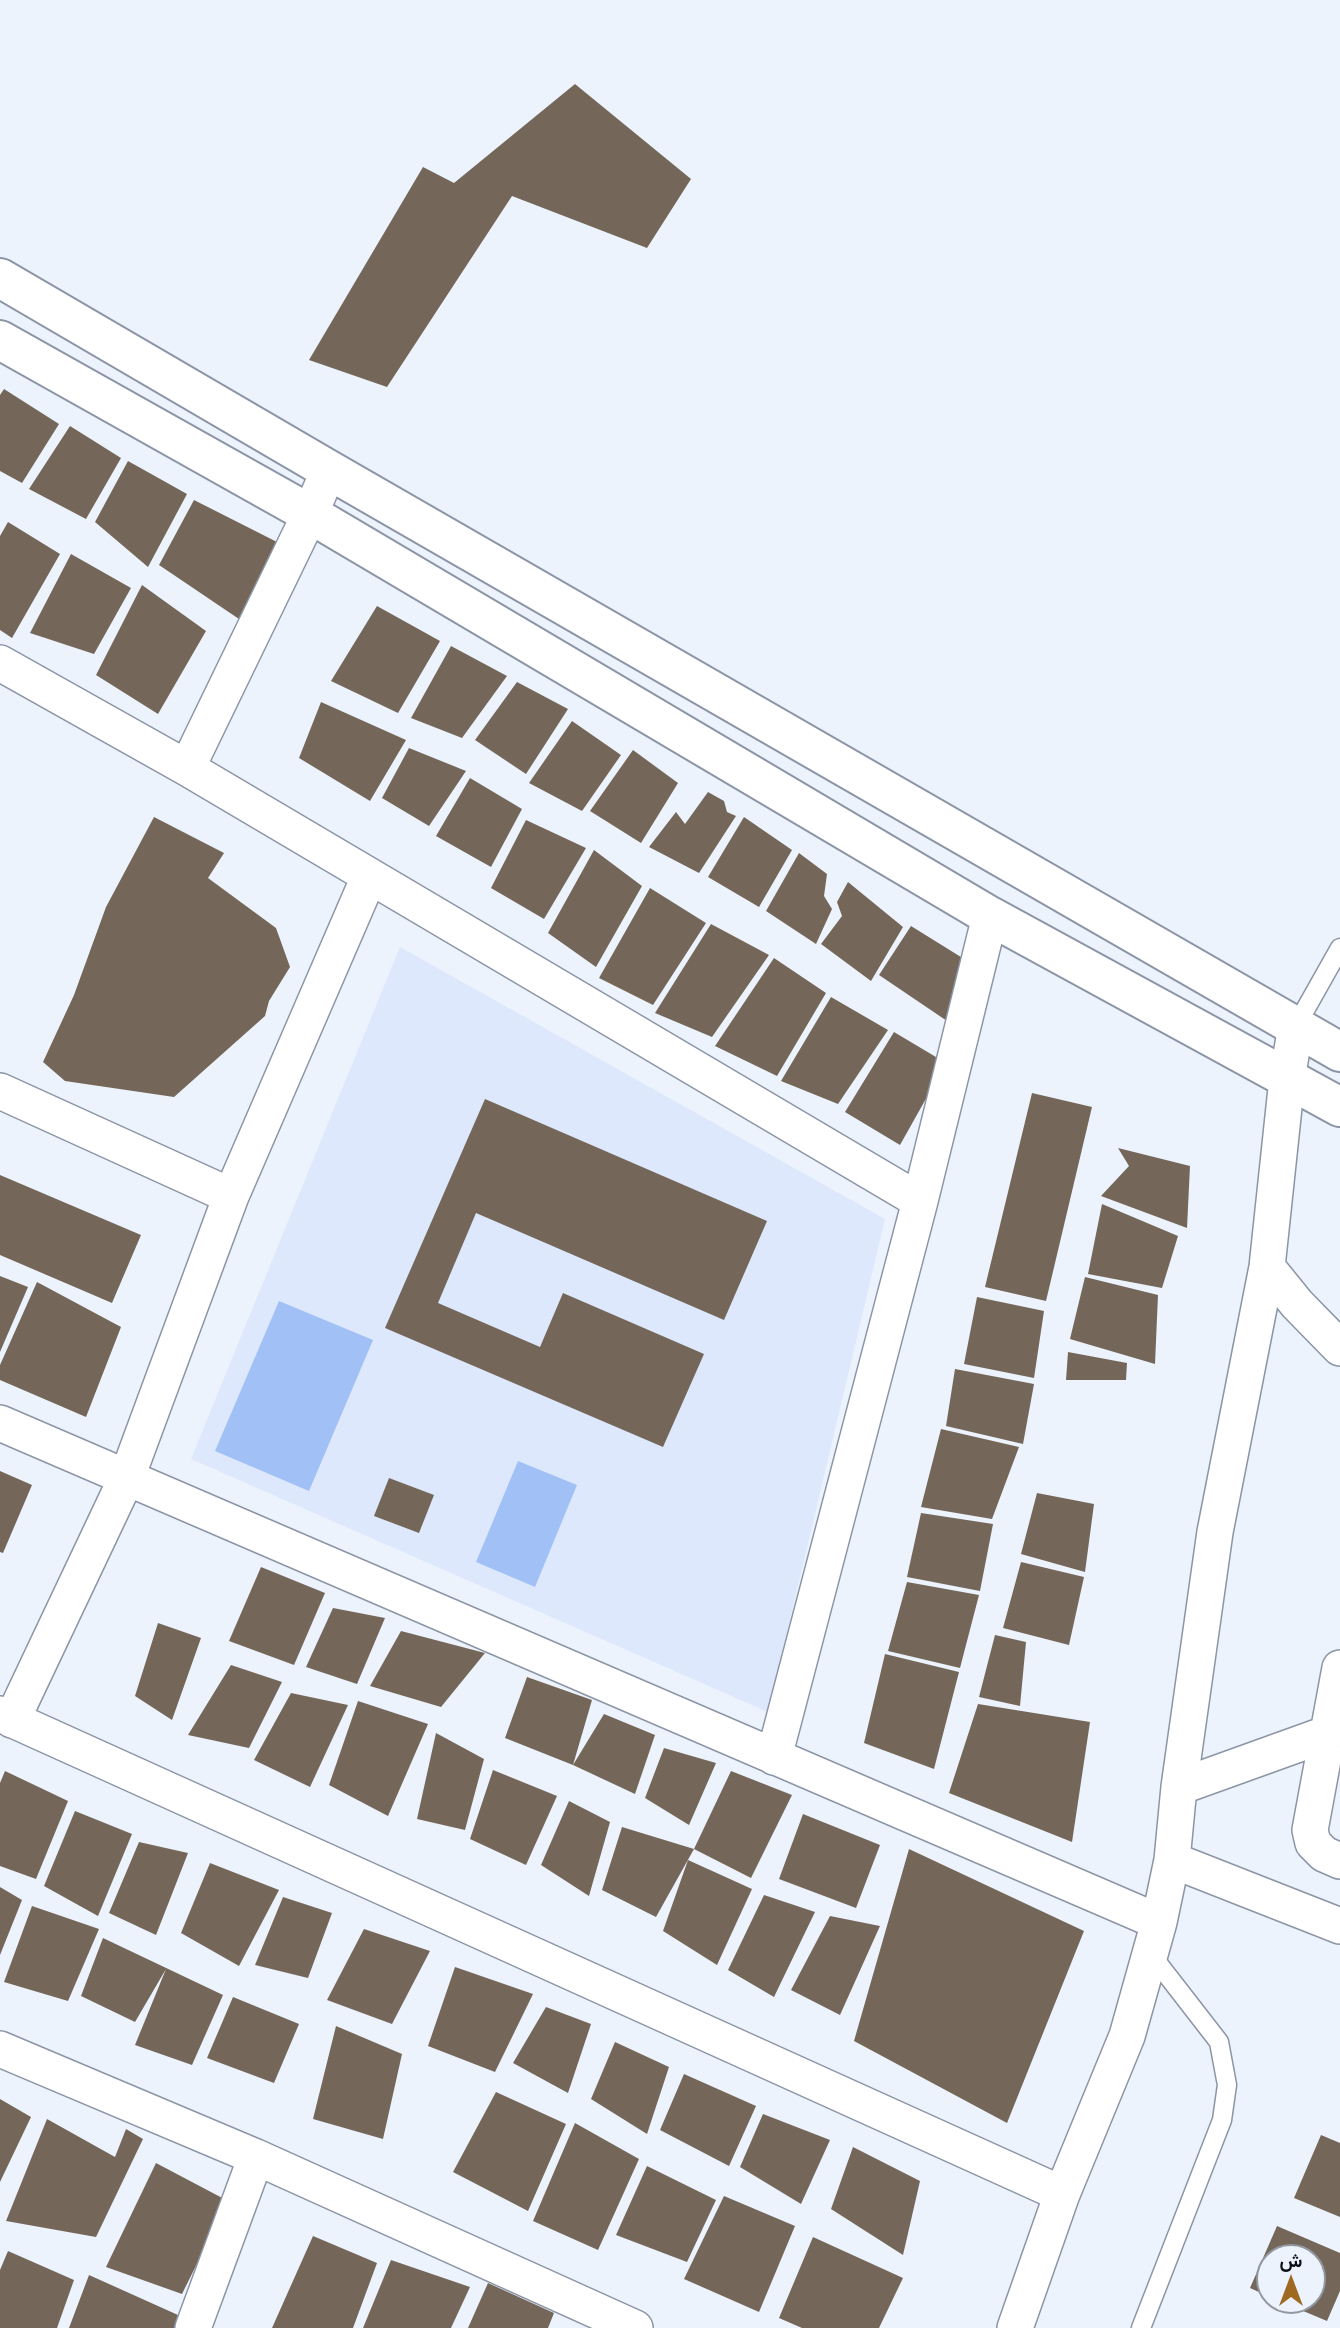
<!DOCTYPE html>
<html>
<head>
<meta charset="utf-8">
<style>
	body { margin:0 }
	#map { position:relative; width:1340px; height:2328px; overflow:hidden; background:#ecf3fd; font-family:"PT Sans Narrow",Vazirmatn,sans-serif }
	canvas { display:block }
	.north { position:absolute; left:1256px; top:2244px; width:70px; height:70px; box-sizing:border-box; background:#ecf3fd; border:2px solid #9298a0; border-radius:50%; rotate:0deg; font-size:19px; font-weight:700; line-height:28px; text-align:center; color:#0b0f15 }
	.north::after { content:''; display:block; margin:auto; width:24px; height:32px; background:#9e6a21; clip-path:polygon(50% 0,100% 100%,50% 72%,0 100%) }
</style>
</head>
<body>
<div id="map">
<canvas width="1340" height="2328"></canvas>
<div class="north">ش</div>
</div>
<script>
const c = document.querySelector('canvas').getContext('2d');
c.lineJoin = 'round';
function paint(path, color) { c.fillStyle = color; c.fill(path, 'evenodd'); }
const poly = rows => new Path2D(rows.map(r => 'M' + r).join(''));
function trace(path, color, width, dash) { c.strokeStyle = color; c.lineWidth = width; c.lineCap = dash ? 'butt' : 'round'; c.setLineDash(dash || []); c.stroke(path); }
paint(poly([
	[400,947,885,1219,768,1712,191,1459]
]), '#dde8fc');
paint(poly([
	[279,1301,373,1340,309,1491,215,1451],
	[518,1461,577,1485,535,1587,476,1562]
]), '#a1c1f6');
paint(poly([
	[575,84,691,179,647,248,512,196,387,387,309,360,423,167,454,183],
	[4,389,59,424,22,483,0,471,0,395],
	[70,426,121,458,86,519,29,489],
	[128,461,187,494,148,567,95,522],
	[194,500,277,542,239,619,159,565],
	[8,522,60,554,12,638,0,630,0,536],
	[71,554,131,588,94,654,30,633],
	[142,585,206,631,158,714,96,675],
	[377,606,440,641,398,713,331,681],
	[451,646,507,676,462,738,411,718],
	[517,682,568,709,526,774,475,740],
	[321,702,406,740,370,801,299,758],
	[572,721,621,755,582,811,529,783],
	[409,748,466,771,429,826,382,798],
	[633,750,678,783,641,843,590,811],
	[470,778,522,809,491,867,436,836],
	[708,792,724,801,727,812,736,816,699,873,649,847,676,812,685,824],
	[154,817,224,853,208,878,276,928,290,967,269,1001,265,1016,174,1097,65,1081,43,1062,74,995,106,907],
	[744,817,792,850,759,907,708,877],
	[526,820,586,848,544,919,491,888],
	[594,850,642,886,596,967,548,933],
	[799,853,827,874,824,896,832,909,816,944,766,911],
	[848,882,903,927,871,981,821,944,842,916,837,902],
	[650,888,706,923,653,1005,599,978],
	[711,924,769,955,712,1037,655,1013],
	[911,926,969,962,950,1023,879,975],
	[774,958,826,993,777,1076,715,1046],
	[831,997,888,1030,838,1104,781,1081],
	[894,1032,946,1063,900,1145,845,1112],
	[1032,1093,1092,1107,1046,1301,985,1287],
	[485,1099,767,1221,724,1320,476,1213,438,1303,540,1347,563,1293,704,1354,663,1447,385,1328],
	[1118,1148,1190,1166,1187,1228,1101,1196,1129,1166],
	[0,1175,141,1235,112,1303,0,1255],
	[1102,1204,1178,1236,1162,1288,1088,1274],
	[0,1276,28,1287,0,1352],
	[1085,1277,1158,1295,1155,1364,1070,1339],
	[37,1282,121,1327,86,1417,0,1380,0,1365],
	[977,1297,1044,1311,1034,1378,964,1364],
	[1068,1352,1127,1363,1126,1380,1066,1380],
	[955,1369,1034,1384,1023,1444,946,1426],
	[941,1429,1019,1447,992,1519,921,1507],
	[0,1471,32,1485,3,1553,0,1552],
	[389,1478,434,1495,419,1533,374,1516],
	[1037,1493,1094,1504,1085,1572,1021,1554],
	[921,1513,993,1524,980,1591,907,1577],
	[1021,1562,1084,1577,1069,1645,1003,1628],
	[261,1567,325,1593,294,1665,229,1641],
	[907,1582,979,1595,960,1668,888,1651],
	[333,1608,385,1618,357,1684,306,1667],
	[158,1623,201,1638,172,1720,135,1696],
	[401,1631,485,1653,441,1707,370,1686],
	[995,1635,1026,1642,1020,1706,979,1697],
	[885,1654,959,1672,934,1769,864,1743],
	[231,1665,282,1682,249,1748,188,1735],
	[527,1677,592,1700,573,1765,505,1738],
	[291,1693,348,1705,310,1787,254,1760],
	[358,1701,428,1724,388,1816,329,1785],
	[978,1704,1090,1722,1072,1842,949,1793],
	[604,1714,655,1735,635,1794,573,1765],
	[436,1733,484,1759,465,1830,417,1819],
	[664,1748,716,1763,689,1825,645,1798],
	[493,1770,557,1796,526,1865,470,1839],
	[5,1771,68,1801,36,1879,0,1866,0,1783],
	[731,1771,792,1795,751,1878,694,1849,656,1917,602,1890,622,1827,694,1849],
	[569,1801,610,1822,589,1896,541,1865],
	[75,1811,132,1834,98,1916,44,1886],
	[803,1814,880,1845,856,1908,779,1879],
	[139,1842,188,1853,156,1935,109,1913],
	[909,1849,1084,1931,1007,2123,854,2041],
	[688,1860,752,1889,717,1965,663,1931],
	[210,1863,279,1890,239,1966,181,1933],
	[0,1887,22,1900,0,1955],
	[764,1895,815,1912,774,1997,728,1970],
	[283,1897,332,1913,308,1978,255,1965],
	[32,1906,99,1929,68,2001,4,1982],
	[830,1916,880,1926,840,2015,791,1990],
	[364,1929,430,1951,392,2024,327,2000],
	[103,1938,223,1995,192,2065,135,2045,166,1969,135,2022,81,1996],
	[455,1967,533,1994,495,2072,428,2046],
	[233,1997,299,2024,274,2083,207,2058],
	[546,2007,591,2024,568,2093,513,2063],
	[336,2026,402,2054,383,2139,313,2119],
	[615,2042,669,2067,647,2134,591,2099],
	[684,2074,756,2106,729,2166,660,2130],
	[496,2092,566,2124,528,2211,453,2172],
	[0,2099,31,2117,0,2182],
	[763,2114,830,2140,801,2204,740,2167],
	[47,2119,115,2157,126,2129,143,2139,96,2237,6,2221],
	[575,2123,639,2159,598,2250,533,2221],
	[1321,2135,1340,2143,1340,2217,1294,2198],
	[853,2147,920,2181,903,2255,831,2209],
	[156,2163,228,2201,182,2294,106,2267],
	[647,2166,716,2200,687,2262,616,2235],
	[724,2196,795,2226,759,2312,684,2279],
	[1277,2226,1340,2253,1340,2291,1327,2321,1277,2300,1312,2300,1312,2258,1270,2258,1270,2297,1250,2288],
	[313,2236,377,2263,353,2328,272,2328],
	[813,2237,903,2278,879,2328,802,2328,779,2318],
	[8,2251,74,2280,57,2328,0,2328,0,2270],
	[391,2260,470,2287,451,2328,363,2328],
	[89,2275,178,2315,174,2328,69,2328],
	[488,2283,554,2313,548,2328,468,2328]
]), '#746759');
const service = poly([
	[1296,1026,1340,948],
	[1141,2328,1222,2120,1227,2085,1219,2042,1150,1953]
]);
const minor = poly([
	[0,663,187,768,920,1201],
	[187,768,310,514,329,470],
	[0,1091,231,1196],
	[1267,1267,1297,1304,1340,1348],
	[0,1423,1159,1922],
	[1340,1668,1310,1830,1313,1843,1324,1854,1340,1861],
	[0,1714,1062,2194],
	[12,1720,127,1477,231,1196,369,877],
	[774,1757,920,1201,990,916],
	[1179,1787,1329,1733],
	[1172,1860,1340,1926],
	[0,2049,256,2157,635,2328],
	[193,2328,256,2157],
	[1015,2328,1062,2194,1127,2036,1159,1922,1172,1860,1179,1787,1215,1532,1267,1267,1287,1079,1296,1026]
]);
const tertiary = poly([
	[0,278,329,470,1340,1052],
	[0,340,310,514,990,916,1340,1107]
]);
trace(service, '#8c95a6', 21);
trace(minor, '#8c95a6', 38);
trace(tertiary, '#8c95a6', 42);
trace(service, '#fff', 18);
trace(minor, '#fff', 35);
trace(tertiary, '#fff', 38);
</script>
</body>
</html>
